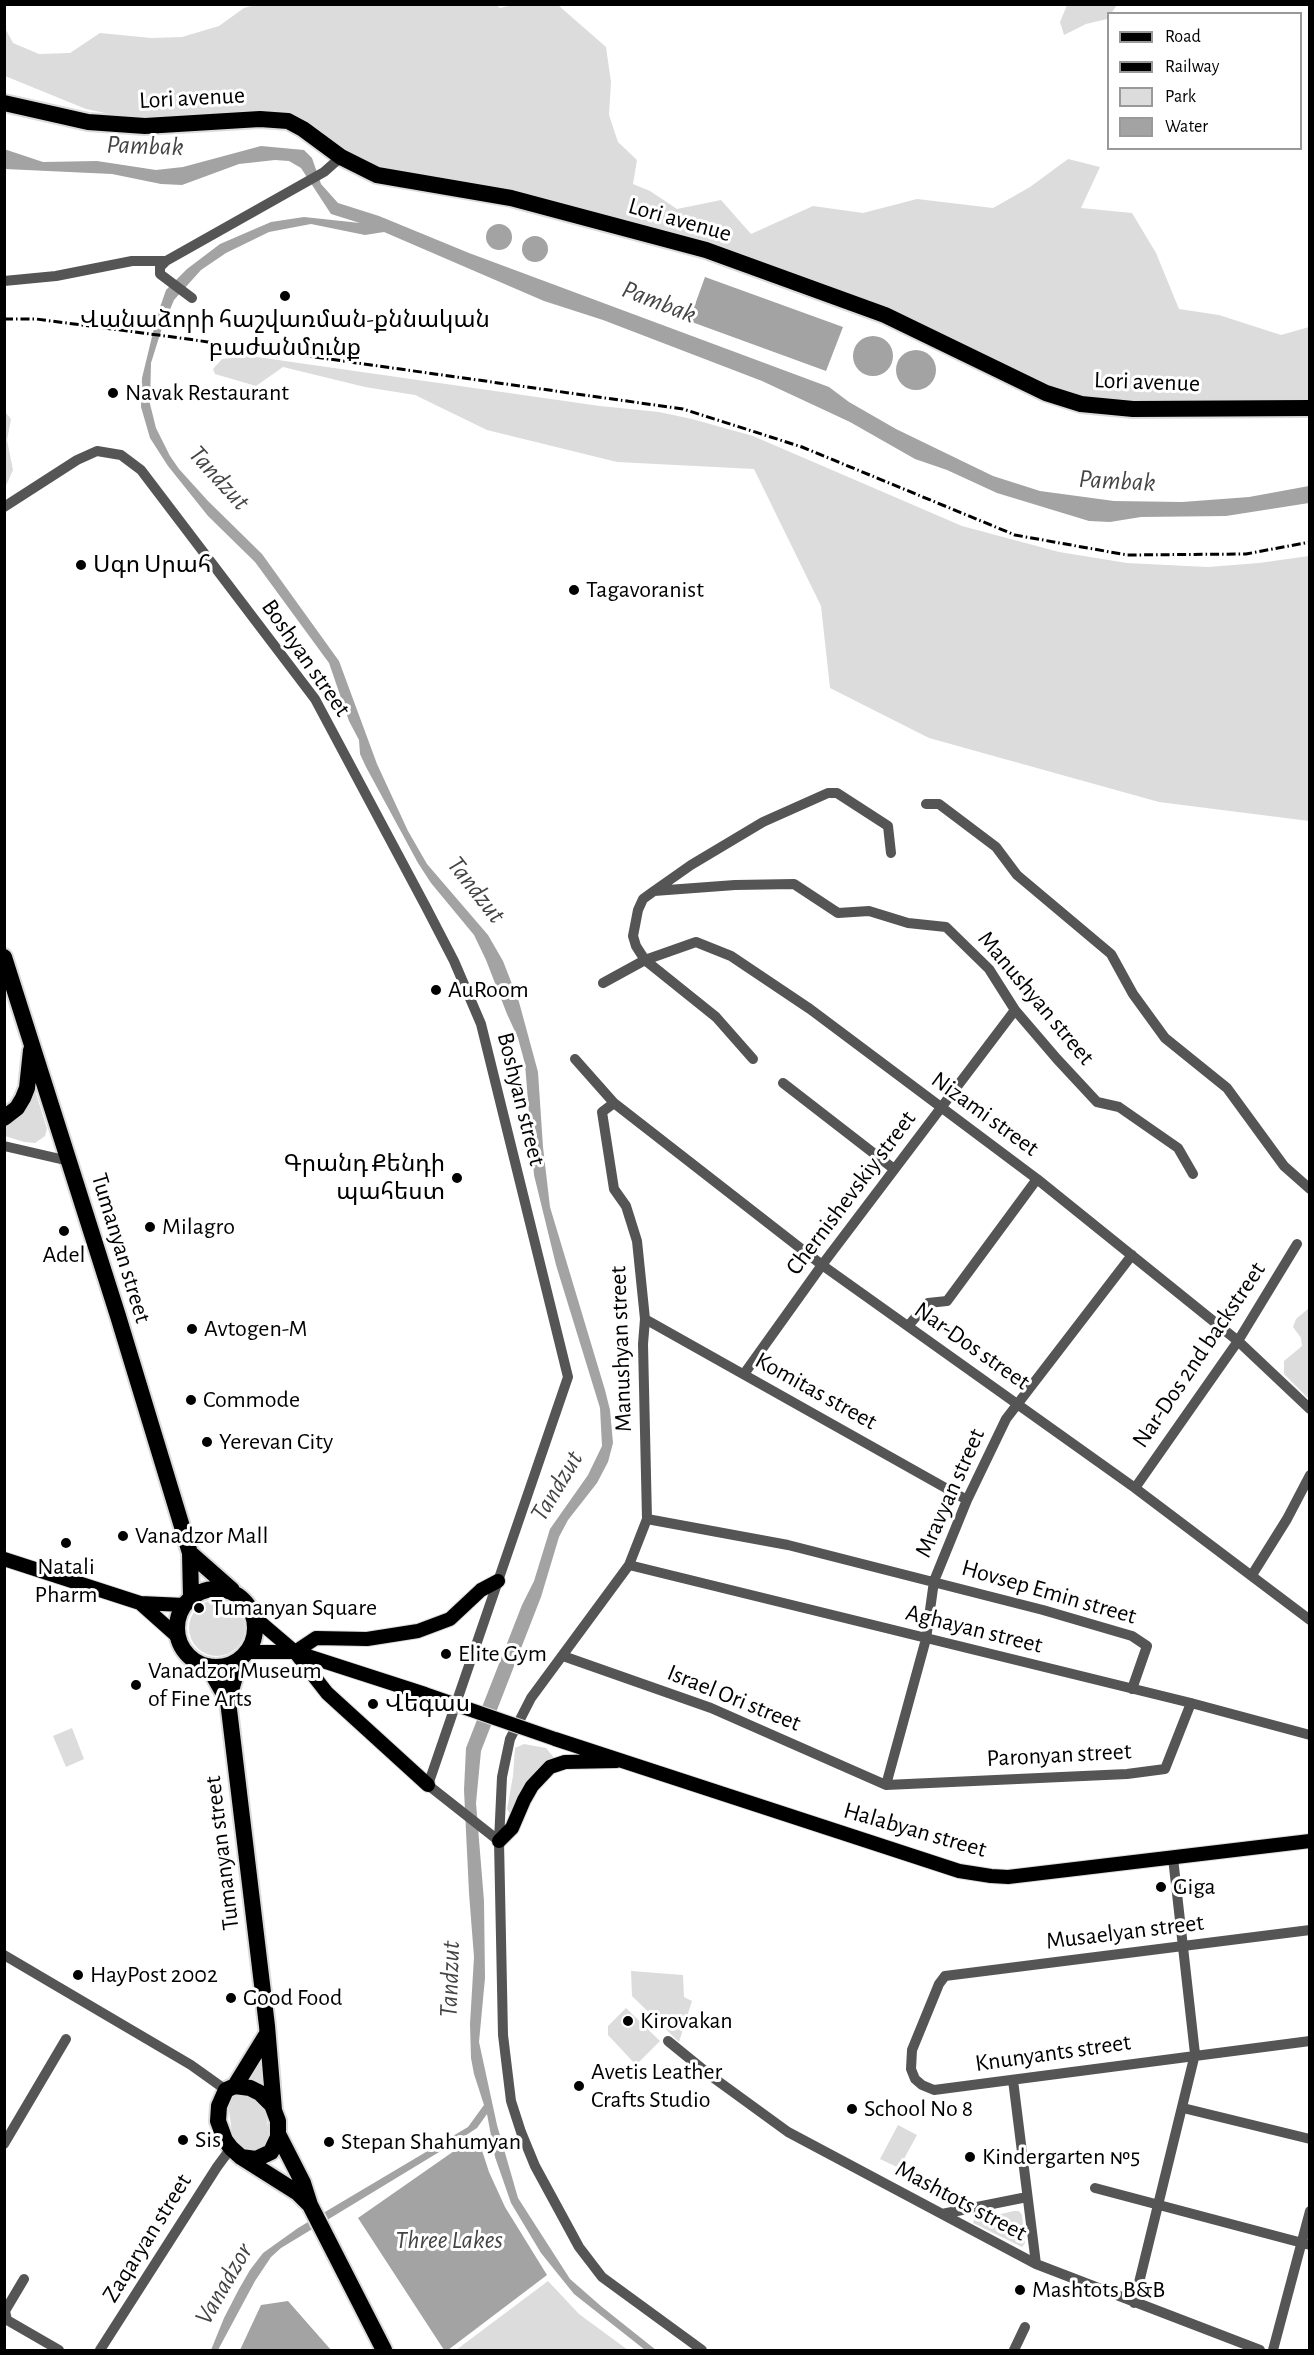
<!DOCTYPE html>
<html>
<head>
<meta charset="utf-8">
<style>
	body { margin:0 }
	#map { position:relative; width:1314px; height:2355px; overflow:hidden; background:#fff; font-family:"Alegreya Sans",sans-serif }
	canvas { display:block }
	.frame { position:absolute; inset:0; border:6px solid #000; pointer-events:none }
	.legend { position:absolute; left:1107px; top:12px; width:195px; height:138px; box-sizing:border-box; background:#fff; border:2px solid #999; margin:0; padding:8px 10px; list-style:none; font-size:18px; color:#000 }
	.legend li { display:flex; align-items:center; gap:12px; height:30px }
	.legend b { width:30px; border:2px solid #999 }
</style>
</head>
<body>
<div id="map">
<canvas width="1314" height="2355"></canvas>
<div class="frame"></div>
<ul class="legend">
<li><b style="height:8px;background:#000"></b>Road</li>
<li><b style="height:8px;background:#000"></b>Railway</li>
<li><b style="height:16px;background:#dcdcdc"></b>Park</li>
<li><b style="height:16px;background:#a3a3a3"></b>Water</li>
</ul>
</div>
<script>
const c = document.querySelector('canvas').getContext('2d');
c.lineJoin = 'round';
function paint(path, color) { c.fillStyle = color; c.fill(path, 'evenodd'); }
const poly = rows => new Path2D(rows.map(r => 'M' + r).join(''));
function trace(path, color, width, dash) { c.strokeStyle = color; c.lineWidth = width; c.lineCap = dash ? 'butt' : 'round'; c.setLineDash(dash || []); c.stroke(path); }
function write(font, color, halo, rows, align = 'center') {
  c.font = font + ' "Alegreya Sans","Noto Sans Armenian",sans-serif'; c.lineWidth = 6; c.setLineDash([]); c.textBaseline = 'middle'; c.strokeStyle = halo; c.fillStyle = color; for (const [text, x, y, turn = 0] of rows) {
    c.save(); c.translate(x, y); c.rotate((+turn || 0) * Math.PI / 180); c.textAlign = isNaN(turn) ? turn : align; if (halo) c.strokeText(text, 0, 0); c.fillText(text, 0, 0); c.restore();
  }
}
paint(poly([
	[495,4,500,8,513,5,558,5,606,47,611,82,609,115,618,142,637,160,633,184,650,191,677,209,721,200,751,234,813,206,863,213,917,199,993,208,1030,187,1068,159,1100,167,1081,208,1132,213,1156,253,1179,309,1219,315,1281,335,1309,327,1309,403,1124,402,1084,397,1052,386,876,303,394,172,342,148,293,116,124,117,86,109,5,76,4,26,13,43,39,54,70,53,100,33,151,38,182,37,219,26,244,8,255,5],
	[1067,5,1067,4,1117,5,1107,19,1086,24,1064,35,1060,22],
	[250,356,600,406,659,412,692,419,753,436,962,526,1059,552,1127,563,1208,567,1259,563,1309,556,1309,821,1159,802,929,738,830,688,821,606,754,469,617,462,487,430,415,395,365,387,283,367,256,386,215,374,213,369,222,359],
	[5,412,11,419,7,440,13,470,5,488],
	[31,1077,47,1129,45,1136,35,1143,24,1142,5,1136,5,1121],
	[1309,1308,1309,1399,1284,1374,1284,1361,1302,1346,1301,1338,1293,1327,1296,1319],
	'189 1628a28 28 0 1 1 56 0a28 28 0 1 1-56 0Z',
	[72,1728,84,1759,66,1767,53,1736],
	[524,1744,546,1748,555,1759,511,1816,507,1809,513,1776,515,1748],
	[631,1971,683,1975,684,1997,692,2001,679,2042,632,1996],
	[626,2008,660,2041,636,2065,608,2035,608,2026],
	[263,2059,267,2092,246,2079],
	[247,2092,265,2108,269,2134,269,2144,266,2149,250,2152,241,2148,233,2139,228,2104,234,2093],
	[898,2125,917,2135,899,2168,880,2159],
	[1014,2211,1019,2211,1022,2215,1025,2243,1022,2247,973,2223,974,2220],
	[548,2281,579,2314,628,2350,456,2350]
]), '#dcdcdc');
paint(poly([
	[261,146,304,150,312,158,321,184,338,203,379,216,469,253,829,387,849,402,896,429,993,476,1040,491,1114,501,1182,502,1249,497,1309,486,1309,503,1226,516,1141,517,1110,522,1089,521,997,493,947,470,915,459,850,422,762,381,603,320,544,301,384,232,365,235,311,224,269,232,226,253,201,270,174,300,161,331,151,363,150,404,156,428,170,456,179,469,208,501,262,554,339,661,377,764,408,831,427,864,488,935,503,961,519,1002,538,1072,543,1147,550,1207,605,1390,610,1410,613,1443,608,1462,597,1483,568,1520,559,1537,541,1597,481,1751,476,1803,484,1901,485,1978,479,2042,497,2125,518,2198,570,2279,602,2307,656,2350,645,2350,574,2294,541,2253,511,2203,495,2157,487,2114,477,2128,454,2143,281,2248,271,2257,255,2281,218,2350,211,2350,224,2318,239,2289,250,2270,263,2253,298,2228,468,2127,484,2105,474,2074,471,2058,470,2024,474,1957,469,1893,464,1790,466,1748,522,1605,534,1581,550,1529,588,1475,602,1446,600,1408,556,1265,534,1175,525,1064,518,1038,507,1014,486,960,474,935,431,883,418,863,366,767,360,754,359,740,349,721,329,663,255,562,208,516,168,466,150,438,141,407,142,378,157,316,166,290,187,269,220,244,271,222,304,217,360,223,331,214,301,168,289,161,275,160,239,164,182,185,161,184,112,174,5,169,4,149,43,162,97,161,156,170,183,167],
	'486 237a13 13 0 1 1 26 0a13 13 0 1 1-26 0Z',
	'522 249a13 13 0 1 1 26 0a13 13 0 1 1-26 0Z',
	[705,277,843,327,826,371,689,321],
	'853 356a20 20 0 1 1 40 0a20 20 0 1 1-40 0Z',
	'896 370a20 20 0 1 1 40 0a20 20 0 1 1-40 0Z',
	[477,2135,489,2172,505,2207,547,2275,448,2350,444,2350,358,2218],
	[288,2301,331,2350,240,2350,261,2305]
]), '#a3a3a3');
const major = poly([
	[4,1559,140,1603,184,1605],
	[140,1603,177,1636],
	[254,1617,295,1652,327,1693,428,1785],
	[247,1652,295,1652,425,1694],
	[295,1652,316,1638,367,1639,418,1631,450,1619,481,1590,498,1581],
	[555,1739,959,1871,991,1876,1008,1877,1310,1841],
	[499,1841,512,1828,524,1800,532,1786,550,1767,565,1762,617,1761]
]);
const highway = poly([
	[4,103,88,122,145,126,260,119,288,121,303,129,341,157,377,175,511,198,706,250,885,315,1046,393,1081,404,1133,409,1310,408],
	[4,957,118,1316,190,1553,191,1597],
	[4,1118,17,1108,23,1098,27,1088,31,1050],
	[190,1553,232,1590],
	'177 1628a39 39 0 1 1 78 0a39 39 0 1 1-78 0Z',
	[240,1659,228,1701,267,2026,274,2110],
	[208,1666,228,1701],
	[235,2086,267,2034],
	[278,2134,303,2183,310,2205,384,2350],
	[241,2157,256,2159,271,2152,278,2137,278,2121,272,2105,260,2093,250,2088,235,2086,226,2090,219,2106,218,2121,225,2140,231,2148,241,2157,298,2193,310,2205]
]);
trace(major, '#dbdbdb', 16);
trace(highway, '#dbdbdb', 20);
trace(poly([
	[4,281,56,276,132,261,166,261],
	[192,298,160,274,160,267,166,261,324,172,341,157],
	[4,507,77,460,97,451,121,455,141,470,315,699,426,907,454,961,481,1024,568,1377,428,1785,499,1841],
	[926,804,939,804,996,847,1017,875,1111,954,1133,994,1165,1038,1227,1088,1284,1166,1310,1189],
	[654,891,691,865,763,822,828,793,837,793,888,826,891,853],
	[603,983,645,960,696,942,731,956,810,1009,1037,1179,1238,1341,1310,1409],
	[575,1059,614,1103,822,1265,1135,1488,1310,1620],
	[753,1059,716,1017,645,960,636,946,633,936,638,910,643,899,654,891,735,885,794,884,838,913,869,911,908,923,946,927,989,969,1015,1010,1057,1059,1097,1102,1119,1107,1178,1148,1193,1174],
	[783,1083,894,1169],
	[614,1103,602,1112,614,1189,626,1206,637,1241,645,1319,643,1344,647,1519,629,1565,531,1698,510,1739,502,1777,499,1841,503,2035,511,2101,521,2132,535,2166,579,2247,602,2277,702,2350],
	[4,1146,69,1161],
	[645,1319,967,1500],
	[908,1326,928,1303,947,1301,1037,1179],
	[744,1374,822,1265,1015,1010],
	[1135,1488,1238,1341,1297,1244],
	[647,1519,788,1545,1043,1610,1132,1636,1147,1646,1132,1689],
	[629,1565,1191,1703,1310,1735],
	[1252,1575,1287,1519,1310,1475],
	[563,1656,711,1708,886,1785,1127,1774,1165,1769,1191,1703],
	[886,1785,926,1639,934,1581,967,1500,1006,1419,1132,1255],
	[1310,1930,945,1976,939,1984,912,2050,911,2069,915,2079,922,2085,934,2090,1310,2041],
	[4,1955,191,2065,226,2090],
	[668,2041,711,2076,788,2132,1036,2264,1260,2350],
	[1013,2080,1036,2264],
	[1183,2108,1310,2139],
	[4,2144,66,2039],
	[1095,2188,1310,2245],
	[942,2214,1027,2197],
	[24,2279,5,2311,7,2320,59,2350],
	[1134,2303,1195,2054,1173,1858],
	[100,2350,217,2167,231,2148],
	[1014,2350,1025,2327],
	[1273,2350,1310,2211]
]), '#555', 10);
trace(major, '#000', 14);
trace(highway, '#000', 16);
trace(poly([
	[4,319,36,319,173,337,683,409,802,447,1015,535,1127,555,1246,554,1310,542]
]), '#000', 3, [9, 3, 1.5, 3]);
const majorBridge = poly([
	[425,1694,555,1739]
]);
trace(majorBridge, '#dbdbdb', 16, []);
trace(majorBridge, '#000', 14);
for (const [x, y, r, color] of [
	[285,296,6,"#000"],
	[113,393,6,"#000"],
	[81,565,6,"#000"],
	[574,590,6,"#000"],
	[436,990,6,"#000"],
	[457,1178,6,"#000"],
	[150,1227,6,"#000"],
	[64,1231,6,"#000"],
	[192,1329,6,"#000"],
	[191,1400,6,"#000"],
	[207,1442,6,"#000"],
	[123,1536,6,"#000"],
	[66,1543,6,"#000"],
	[199,1608,6,"#000"],
	[446,1654,6,"#000"],
	[136,1685,6,"#000"],
	[373,1704,6,"#000"],
	[1161,1887,6,"#000"],
	[78,1975,6,"#000"],
	[231,1998,6,"#000"],
	[628,2021,6,"#000"],
	[579,2086,6,"#000"],
	[852,2109,6,"#000"],
	[183,2140,6,"#000"],
	[329,2142,6,"#000"],
	[970,2157,6,"#000"],
	[1020,2290,6,"#000"]
]) { const dot = new Path2D(); dot.arc(x, y, r, 0, 2 * Math.PI); c.fillStyle = color; c.fill(dot); trace(dot, '#fff', 2); }
write('24px', '#000', '#fff', [
	["Lori avenue",192,98,-3],
	["Lori avenue",680,220,16],
	["Lori avenue",1147,382,2],
	["Boshyan street",306,658,55],
	["Manushyan street",1036,998,50],
	["Boshyan street",521,1099,76],
	["Nizami street",985,1114,36],
	["Chernishevskiy street",851,1193,-53],
	["Tumanyan street",121,1248,73],
	["Nar-Dos street",972,1346,35],
	["Manushyan street",621,1349,-92],
	["Nar-Dos 2nd backstreet",1199,1355,-56],
	["Komitas street",816,1391,29],
	["Mravyan street",950,1493,-66],
	["Hovsep Emin street",1049,1592,16],
	["Aghayan street",974,1629,14],
	["Israel Ori street",734,1698,22],
	["Paronyan street",1059,1755,-3],
	["Halabyan street",915,1830,16],
	["Tumanyan street",222,1853,-97],
	["Musaelyan street",1125,1932,-7],
	["Knunyants street",1053,2053,-8],
	["Mashtots street",961,2201,28],
	["Zaqaryan street",147,2238,-58]
]);
write('24px', '#000', '#fff', [
	["Վանաձորի հաշվառման-քննական",285,320,"center"],
	["բաժանմունք",285,348,"center"],
	["Navak Restaurant",125,393],
	["Սգո Սրահ",93,565],
	["Tagavoranist",586,590],
	["AuRoom",448,990],
	["Գրանդ Քենդի",445,1164,"right"],
	["պահեստ",445,1192,"right"],
	["Milagro",162,1227],
	["Adel",64,1255,"center"],
	["Avtogen-M",204,1329],
	["Commode",203,1400],
	["Yerevan City",219,1442],
	["Vanadzor Mall",135,1536],
	["Natali",66,1567,"center"],
	["Pharm",66,1595,"center"],
	["Tumanyan Square",211,1608],
	["Elite Gym",458,1654],
	["Vanadzor Museum",148,1671],
	["of Fine Arts",148,1699],
	["Վեգաս",385,1704],
	["Giga",1173,1887],
	["HayPost 2002",90,1975],
	["Good Food",243,1998],
	["Kirovakan",640,2021],
	["Avetis Leather",591,2072],
	["Crafts Studio",591,2100],
	["School No 8",864,2109],
	["Sis",195,2140],
	["Stepan Shahumyan",341,2142],
	["Kindergarten №5",982,2157],
	["Mashtots B&B",1032,2290]
], 'left');
write('italic 26px', '#444', '#fff', [
	["Pambak",145,146,2],
	["Pambak",659,302,21],
	["Tandzut",219,478,48],
	["Pambak",1117,481,3],
	["Tandzut",476,890,52],
	["Tandzut",557,1486,-59],
	["Tandzut",450,1979,-88],
	["Three Lakes",449,2240],
	["Vanadzor",224,2284,-60]
]);
</script>
</body>
</html>
